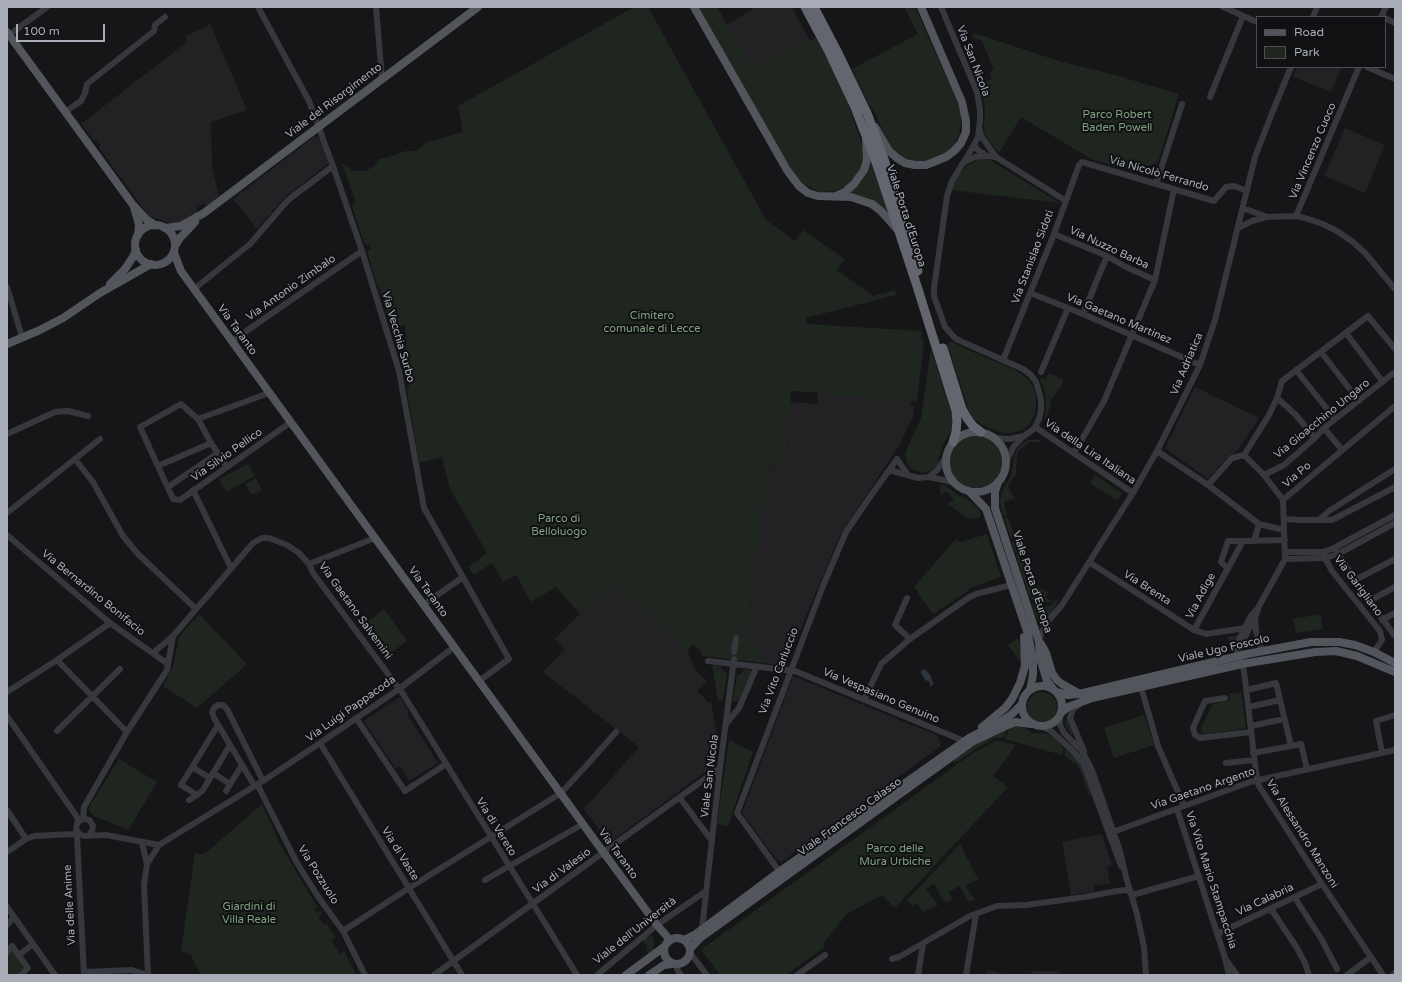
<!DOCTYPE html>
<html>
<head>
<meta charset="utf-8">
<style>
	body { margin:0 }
	#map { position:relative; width:1402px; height:982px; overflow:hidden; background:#161618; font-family:"Varela Round",sans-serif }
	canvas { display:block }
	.frame { position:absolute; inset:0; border:8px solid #a8adb8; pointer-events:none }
	.legend { position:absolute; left:1256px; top:16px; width:130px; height:52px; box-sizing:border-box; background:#111113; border:1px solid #4d4f55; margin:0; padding:5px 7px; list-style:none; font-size:12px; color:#a8adb8 }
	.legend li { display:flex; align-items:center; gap:8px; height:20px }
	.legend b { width:20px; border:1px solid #4d4f55 }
	.scale { position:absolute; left:16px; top:24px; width:89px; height:18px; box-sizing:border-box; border:2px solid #a8adb8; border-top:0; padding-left:5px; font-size:12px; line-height:14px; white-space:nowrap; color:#a8adb8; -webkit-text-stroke:3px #111113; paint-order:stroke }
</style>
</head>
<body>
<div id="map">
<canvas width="1402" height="982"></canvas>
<div class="frame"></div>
<ul class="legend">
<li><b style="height:5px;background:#53555c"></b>Road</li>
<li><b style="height:11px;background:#1e261f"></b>Park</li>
</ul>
<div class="scale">100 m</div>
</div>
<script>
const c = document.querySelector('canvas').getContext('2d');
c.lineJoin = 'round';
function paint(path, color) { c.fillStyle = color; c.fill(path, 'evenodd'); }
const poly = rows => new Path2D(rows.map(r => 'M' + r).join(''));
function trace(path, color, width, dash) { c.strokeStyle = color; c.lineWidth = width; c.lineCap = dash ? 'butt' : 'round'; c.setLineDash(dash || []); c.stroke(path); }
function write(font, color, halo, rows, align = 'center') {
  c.font = font + ' "Varela Round",sans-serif'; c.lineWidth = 4; c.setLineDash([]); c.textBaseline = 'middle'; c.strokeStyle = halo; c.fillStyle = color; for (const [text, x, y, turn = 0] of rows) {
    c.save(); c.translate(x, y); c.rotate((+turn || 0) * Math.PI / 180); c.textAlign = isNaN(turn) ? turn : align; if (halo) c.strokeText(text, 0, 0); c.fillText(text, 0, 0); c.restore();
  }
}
paint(poly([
	[756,7,792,7,810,41,751,67,727,25],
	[210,24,247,110,211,122,212,167,219,196,207,206,203,204,197,208,197,213,191,218,176,224,167,222,149,216,99,148,100,145,99,143,97,141,93,140,81,124,188,41,185,37],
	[1297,67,1342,67,1331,92,1293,77],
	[1345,128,1385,145,1365,193,1324,176],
	[315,136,320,139,329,163,285,197,257,229,233,199],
	[1195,387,1259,418,1238,450,1222,463,1208,479,1165,448],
	[818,393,824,393,824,395,911,400,910,405,914,407,913,416,900,444,840,535,785,666,763,663,762,654,746,634,769,464,786,466,790,402,817,404],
	[615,584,687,650,696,671,707,681,697,691,709,703,711,701,717,733,712,767,609,843,584,809,639,747,543,672,565,650,555,639,580,614],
	[793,676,936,735,939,738,941,746,781,862,776,859,742,813],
	[400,697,409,712,407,714,438,763,409,781,400,766,396,769,364,721],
	[1102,834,1112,865,1107,867,1110,883,1094,886,1094,891,1071,895,1062,842],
	[987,970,1006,974,1013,975,987,975],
	[1031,971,1059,971,1060,975,1033,975]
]), '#222225');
paint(poly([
	[634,7,648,7,766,220,795,241,803,230,845,259,837,270,873,296,895,290,896,295,806,318,807,324,922,331,921,337,923,338,924,341,917,401,824,395,824,393,791,391,786,466,769,464,746,634,759,646,762,654,763,663,702,656,701,652,693,644,687,650,615,584,580,614,556,587,531,602,516,575,503,582,492,563,474,575,468,567,487,553,450,489,442,457,419,463,407,389,409,386,405,325,390,326,381,293,375,279,367,250,370,250,371,247,369,244,365,245,352,206,355,200,342,164,344,164,352,170,357,171,366,171,374,166,378,160,406,151,416,151,427,142,463,132,458,106],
	[698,7,717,7,751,67,816,38,845,93,851,113,864,149,863,167,849,185,835,191,820,192,803,184,795,177],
	[904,7,915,7,957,101,961,113,961,123,959,136,953,146,945,154,924,162,912,161,902,157,893,151,887,142,874,110,868,103,853,71,854,68,918,34],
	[974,33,1062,62,1115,75,1179,94,1158,162,1135,172,1093,160,1021,117,999,153,989,141,985,134,984,128,985,105,978,85,992,79,990,72,994,70,982,41,972,37],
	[984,159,990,160,1060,203,951,190,957,178,968,164,969,165,976,161],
	[870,162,871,162,887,209,886,210,870,199,847,193,862,181,868,169],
	[951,341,968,350,1015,370,1028,379,1033,387,1036,396,1036,405,1035,413,1031,422,1024,429,1009,434,1000,432,982,425,975,420,970,415,949,349,948,345],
	[931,349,953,418,953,425,950,433,943,444,937,464,933,469,923,473,912,469,908,465,905,453,921,418],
	[1048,373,1063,379,1063,383,1051,400,1048,414,1045,420,1046,400,1045,391,1040,380,1041,378,1046,380],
	'950 462a26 26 0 1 1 52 0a26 26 0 1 1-52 0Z',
	[1028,440,1039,440,1049,444,1043,442,1030,442,1020,449,1017,455,1016,474,1008,487,1015,498,1004,502,1007,515,1003,516,1000,502,1002,491,1011,476,1014,457,1017,449,1021,444],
	[248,464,255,476,226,492,219,479],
	[1095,475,1122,493,1118,500,1113,497,1113,498,1090,483],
	[256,478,262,490,252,495,245,484],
	[943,484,955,493,973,503,978,509,981,516,977,519,967,518,948,504,954,500,947,491,941,495,939,487],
	[1008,517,1015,537,1011,539,1004,518],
	[987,534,1001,577,967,589,968,591,933,614,914,587,956,539,960,542],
	[1016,540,1028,579,1033,579,1034,584,1049,593,1046,598,1051,600,1054,598,1052,601,1041,604,1034,601,1029,596,1016,555,1017,554,1016,551,1015,551,1012,542],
	[1056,600,1059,601,1040,628,1032,602,1036,605,1043,607,1051,605],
	[384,609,407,641,386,656,363,626],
	[199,614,247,664,197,708,163,686,173,667,179,638,181,634],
	[1321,614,1323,629,1296,633,1293,619],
	[1238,635,1229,649,1227,637],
	[1016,639,1018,639,1021,649,1021,662,1008,645],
	[712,665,721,666,722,670,727,674,723,700,718,700],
	[744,669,752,670,738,701,733,701,737,675,742,673],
	'1027 707a15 15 0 1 1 30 0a15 15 0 1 1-30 0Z',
	[1241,692,1246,727,1241,729,1205,734,1202,733,1201,728,1213,704,1230,701,1229,694],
	[1069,713,1074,733,1072,736,1066,727,1065,722],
	[1144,715,1154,745,1114,758,1104,728],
	[1020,725,1032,733,1049,734,1053,737,1064,748,1062,755,1005,739,1008,732,1006,728],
	[1005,729,1006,734,1004,738,995,738,979,747,955,763,953,760,973,746],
	[729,740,753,752,728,826,717,824],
	[996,741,1001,741,1016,745,993,776,1008,787,895,908,882,895,847,914,823,944,825,947,786,975,720,975,702,951,703,948,973,753],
	[1066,749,1072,753,1080,763,1091,795,1089,795,1081,772,1077,765,1064,756],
	[708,757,710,759,707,764,694,778,692,776],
	[119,759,157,782,128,830,94,816,89,811,89,807],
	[262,804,280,844,311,897,318,907,314,909,317,913,320,910,322,913,318,917,324,925,326,923,336,938,332,940,339,954,344,951,356,975,201,975,190,954,181,951,195,853,203,854,208,851],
	[960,844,978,879,965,886,975,899,969,902,959,886,949,892,952,899,947,902,946,901,944,902,934,884,926,889,938,905,923,912,917,903,913,906,907,900],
	[653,936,654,949,649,954,646,949,648,948,642,940,647,937],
	[12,950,25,968,18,975,7,975,7,956]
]), '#1e261f');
paint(poly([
	[922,669,926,670,931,676,932,681,934,683,932,686,930,686,930,682,925,680,921,673]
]), '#2c353c');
trace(poly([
	[258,7,309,101,333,166,362,251,399,371,424,508,509,659,479,681],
	[376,7,382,79],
	[941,7,977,92,980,110,980,120,978,137,974,145,952,181,947,196,934,288,934,296,945,327,956,339,1023,369,1031,375,1036,382,1041,399,1041,410,1039,419,1035,427,1031,431,1024,436,1014,446,1006,462],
	[1223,7,1257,22],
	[1313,17,1317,7],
	[1381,17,1386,7],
	[1385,18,1395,23],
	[9,35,47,7],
	[1367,67,1395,79],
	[1210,97,1243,16],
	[65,112,81,101,85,93,87,84,154,31,155,25,165,17],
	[980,130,981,136,996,157,1066,201],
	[974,145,978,150,987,156,996,157],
	[966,161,975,157,986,156],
	[1156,184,1182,104],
	[1243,208,1267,217],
	[1296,216,1359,67],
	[1238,228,1252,221,1267,217,1296,216,1305,218,1323,224,1337,231,1353,242,1366,254,1395,289],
	[1054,234,1107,256,1126,267,1155,280],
	[7,287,22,337],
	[194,289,250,244,288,200,333,166],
	[1030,293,1083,314,1200,365],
	[1083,314,1107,256],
	[1346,333,1383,382],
	[232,341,362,251],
	[1321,352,1359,401],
	[1003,360,1054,234,1079,165,1082,162,1214,201,1226,187,1234,186,1247,191],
	[1296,370,1335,419],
	[1041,372,1068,308],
	[269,393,198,419,181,404,140,427,173,499,180,500,291,422],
	[1277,398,1296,415,1315,438],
	[198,419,211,443,227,467],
	[1035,427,1133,493],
	[1324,428,1342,450],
	[7,434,55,412,68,411,88,416],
	[994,438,1009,439,1024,436],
	[1157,451,1208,485,1259,524,1284,530],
	[1074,453,1104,401,1155,280,1174,189],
	[1244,455,1264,475,1283,500],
	[75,459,93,482,123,536,137,553,196,609],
	[158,466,211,443],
	[889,470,918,478,929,477,948,481,955,483],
	[1264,475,1284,465,1315,438,1324,428,1395,372],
	[929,477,937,470,946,457],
	[1208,485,1232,458,1244,455,1269,415,1277,398,1282,381,1368,316,1395,349],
	[168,487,218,453],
	[193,490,231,568],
	[1283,500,1285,559,1258,608,1251,616,1236,645,1236,649,1244,671,1257,780,1259,786,1322,884,1383,975],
	[1283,500,1395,406],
	[7,513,100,439],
	[1284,519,1302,520,1319,520,1329,511,1395,469],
	[1319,520,1332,520,1395,487],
	[7,535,110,623,168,664],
	[1254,541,1259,524],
	[1336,551,1369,601,1395,636],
	[1285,552,1323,552,1334,548,1395,515],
	[1323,552,1325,558,1332,571,1380,631,1382,640,1374,652],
	[1285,559,1325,558,1338,554,1395,523],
	[1089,562,1194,630,1206,634,1245,628],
	[309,564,313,573,403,694,577,975],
	[1228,569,1221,562,1228,541,1243,541],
	[1355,580,1395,559],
	[907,598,895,625,910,639],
	[1369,601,1395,587],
	[423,605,463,577],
	[1255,619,1256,631,1262,651],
	[1382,620,1395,613],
	[1194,630,1243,541,1285,540],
	[1039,642,1041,634,1048,621,1062,605,1129,499,1133,493,1157,451,1200,365,1215,320,1255,157,1272,113,1291,67],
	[734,652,736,638],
	[153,653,173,636,253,543,262,538,269,538,287,545,299,553,309,564,375,538],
	[1238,654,1240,646,1255,618,1258,610],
	[57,660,127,732],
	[708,661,795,671,964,741],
	[1141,687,1158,746,1184,806],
	[1247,690,1276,683,1291,746,1301,744,1307,769],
	[7,692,57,660,110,623],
	[1225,698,1205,701,1193,728,1195,735,1200,738,1251,732],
	[864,700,881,664,910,639,968,598,976,594,1011,585],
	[1079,705,1073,709,1070,718,1084,751],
	[1249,707,1280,700],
	[7,716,77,817,78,821],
	[1060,716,1060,725,1064,733,1082,751,1092,770,1120,851,1126,877,1137,914,1144,947,1146,975],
	[356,718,405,791,446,764],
	[726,724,739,708,757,666],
	[218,725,181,785,197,795,203,790,230,745],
	[1251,726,1284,719],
	[1043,727,1051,731,1073,751,1083,763,1086,771,1121,866],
	[57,731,120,669],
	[320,743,462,975],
	[1253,753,1291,746],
	[1382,753,1376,721,1395,715],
	[1226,763,1254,760],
	[192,767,210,778],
	[213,773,230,784],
	[257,784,297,863,319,898,343,931,365,975],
	[254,785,214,718,212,712,214,708,218,705,223,705,227,709,263,781],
	[226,791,242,765],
	[680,798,712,841],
	[189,800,197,795],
	[1177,809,1225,958,1229,975],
	[7,810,26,839],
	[83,819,84,807,127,732,167,670,173,636],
	[1113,832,1250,782,1395,750],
	[79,834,77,836,84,975],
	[79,834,84,836,106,835,159,845],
	[79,834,76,829,77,824,80,820,86,819,90,821,93,826,92,831,89,835],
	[142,843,147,864],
	[7,852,26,839,34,836,74,834,77,832],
	[782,875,737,813,823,586,846,532,872,494,897,459,908,475],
	[485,880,583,824],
	[1132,895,1199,876],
	[1295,898,1322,940,1337,969],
	[7,907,55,975],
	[1271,909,1297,948,1305,963,1309,975],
	[7,925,14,917],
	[702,929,720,768,734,659],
	[343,931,409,888,561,793,586,766,616,732],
	[1217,934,1322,884],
	[7,952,12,946,28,968,21,975],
	[690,953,707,975],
	[19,955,33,944],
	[892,959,899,957,970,916,997,906,1026,905,1085,897,1117,891,1126,890,1131,893],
	[1227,961,1237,975],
	[676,965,678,971,681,975],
	[84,972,132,970,147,975],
	[148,975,144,885,147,864,159,845,263,781,320,743,399,689,454,647],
	[434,975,720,768],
	[597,975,657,925,706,891],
	[797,975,825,955],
	[918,975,923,944],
	[966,975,976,914],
	[1347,975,1371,957],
	[1393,975,1395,973]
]), '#37383d', 6);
trace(poly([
	[694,7,787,170,799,186,808,193,818,196,851,197,872,204,881,211,897,229],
	[7,32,133,205,147,220,155,225],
	[875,127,889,151,897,158,905,163,915,165,926,165,946,157,954,151,961,143,966,132,966,121,962,102,921,7],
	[836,196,845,192,854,184,864,170,867,160,866,139],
	[134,207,139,225,138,235],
	'135 245a20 20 0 1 1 40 0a20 20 0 1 1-40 0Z',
	[165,228,181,226,204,213,478,7],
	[175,246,180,238,195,222],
	[174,253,181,271,194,289,604,853,657,925,670,940],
	[110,284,125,269,133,257,136,250],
	[7,344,40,330,63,318,100,293,151,264],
	'946 462a30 30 0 1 1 60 0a30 30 0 1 1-60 0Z',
	[998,482,995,492,995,508,1039,642,1040,658,1044,671,1047,681,1053,689],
	[969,491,986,509,1028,634,1033,661,1033,675,1030,690],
	[1041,644,1046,653,1052,673,1057,680,1062,684,1078,693],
	'1022 706a20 20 0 1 1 40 0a20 20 0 1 1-40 0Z',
	[1057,692,1067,695,1079,694,1247,654,1311,642,1339,642,1355,645,1374,652,1395,663],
	[1062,712,1068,707,1092,698,1242,664,1315,652,1336,651,1357,656,1395,672],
	[982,727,1005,708,1012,699,1020,683,1025,666,1024,637],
	'664 951a13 13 0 1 1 26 0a13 13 0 1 1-26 0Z',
	[684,940,696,934,779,872,969,738,1002,721,1012,714,1022,704],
	[690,949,700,938,972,742,1010,724,1016,722,1031,724],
	[626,975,664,947],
	[649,975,664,965,672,964]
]), '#53555c', 8);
trace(poly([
	[805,7,829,52,854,105,876,162,917,286,956,411,957,421,956,432,953,442],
	[814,7,836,49,867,113,884,159,918,271],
	[943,348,962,409,967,418,973,426,981,432]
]), '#63666e', 9);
write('11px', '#a8adb8', '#111113', [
	["Via San Nicola",973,61,69],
	["Viale del Risorgimento",334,101,-37],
	["Via Vincenzo Cuoco",1313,151,-67],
	["Via Nicolò Ferrando",1159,174,16],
	["Viale Porta d'Europa",906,216,72],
	["Via Nuzzo Barba",1109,248,25],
	["Via Stanislao Sidoti",1033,257,-69],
	["Via Antonio Zimbalo",291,288,-35],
	["Via Gaetano Martinez",1119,319,23],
	["Via Taranto",237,330,54],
	["Via Vecchia Surbo",398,337,74],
	["Via Adriatica",1187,364,-67],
	["Via Gioacchino Ungaro",1322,419,-39],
	["Via della Lira Italiana",1090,452,34],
	["Via Silvio Pellico",227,455,-35],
	["Via Po",1297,475,-40],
	["Viale Porta d'Europa",1032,582,72],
	["Via Garigliano",1358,586,53],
	["Via Brenta",1147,588,33],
	["Via Taranto",428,592,54],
	["Via Bernardino Bonifacio",93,593,39],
	["Via Adige",1201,596,-62],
	["Via Gaetano Salvemini",355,611,54],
	["Viale Ugo Foscolo",1224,649,-13],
	["Via Vito Carluccio",779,671,-69],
	["Via Vespasiano Genuino",881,696,23],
	["Via Luigi Pappacoda",351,709,-35],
	["Viale San Nicola",710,776,-83],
	["Via Gaetano Argento",1203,789,-19],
	["Viale Francesco Calasso",850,817,-36],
	["Via di Vereto",496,827,58],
	["Via Alessandro Manzoni",1302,834,58],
	["Via di Vaste",400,854,58],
	["Via Taranto",618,854,54],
	["Via di Valesio",562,871,-36],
	["Via Pozzuolo",318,875,58],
	["Via Vito Mario Stampacchia",1211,880,72],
	["Via Calabria",1265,900,-25],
	["Via delle Anime",70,905,-93],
	["Viale dell'Università",635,931,-38]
]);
write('11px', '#7fa381', '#111113', [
	["Parco Robert",1117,115],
	["Baden Powell",1117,128],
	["Cimitero",652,316],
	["comunale di Lecce",652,329],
	["Parco di",559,519],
	["Belloluogo",559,532],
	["Parco delle",895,849],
	["Mura Urbiche",895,862],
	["Giardini di",249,907],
	["Villa Reale",249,920]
]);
</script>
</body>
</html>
